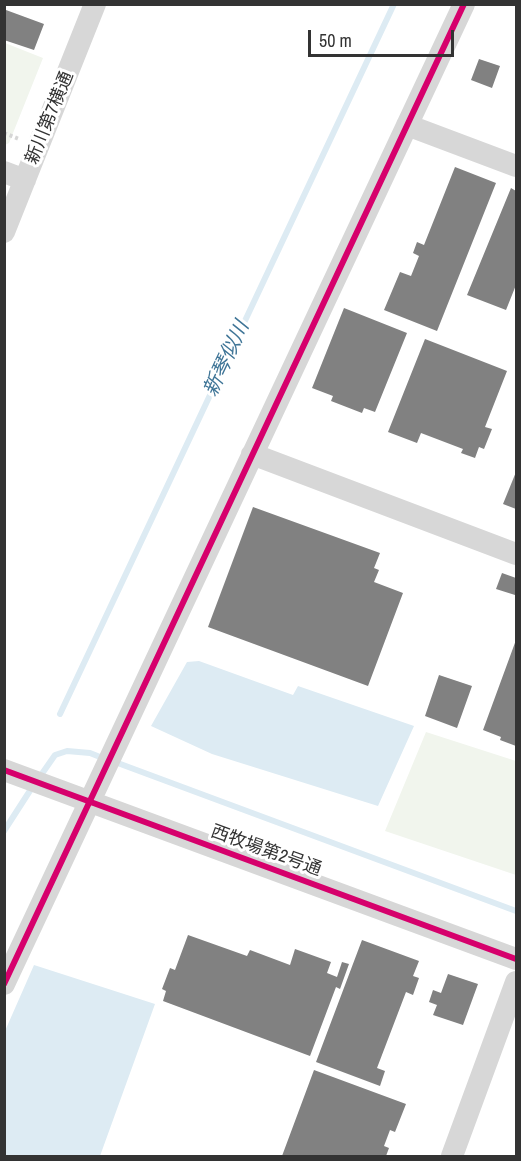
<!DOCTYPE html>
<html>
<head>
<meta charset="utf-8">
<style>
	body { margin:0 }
	#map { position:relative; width:521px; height:1161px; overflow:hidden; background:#fff; font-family:"Archivo Narrow",sans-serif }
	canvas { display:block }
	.frame { position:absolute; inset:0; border:6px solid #333; pointer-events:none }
	.scale { position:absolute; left:308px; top:30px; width:146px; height:27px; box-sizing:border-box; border:3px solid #333; border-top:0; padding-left:8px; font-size:18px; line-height:21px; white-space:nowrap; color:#333; -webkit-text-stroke:4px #fff; paint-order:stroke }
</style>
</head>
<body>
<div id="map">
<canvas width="521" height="1161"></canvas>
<div class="frame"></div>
<div class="scale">50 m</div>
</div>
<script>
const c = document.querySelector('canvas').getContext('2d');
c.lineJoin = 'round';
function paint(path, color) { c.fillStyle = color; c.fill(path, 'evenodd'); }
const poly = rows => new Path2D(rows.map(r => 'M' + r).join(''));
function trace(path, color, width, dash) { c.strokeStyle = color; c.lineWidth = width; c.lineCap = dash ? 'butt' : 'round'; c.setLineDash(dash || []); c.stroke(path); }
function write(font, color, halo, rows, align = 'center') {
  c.font = font + ' "Archivo Narrow","Noto Sans JP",sans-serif'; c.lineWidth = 6; c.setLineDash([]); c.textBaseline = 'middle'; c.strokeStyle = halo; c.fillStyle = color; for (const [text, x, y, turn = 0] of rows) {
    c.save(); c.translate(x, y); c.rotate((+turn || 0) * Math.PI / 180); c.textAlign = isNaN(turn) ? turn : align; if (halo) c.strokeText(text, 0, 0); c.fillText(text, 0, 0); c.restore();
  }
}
paint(poly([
	[5,43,43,58,9,143,5,145],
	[426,732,516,761,516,875,385,831]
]), '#f1f5ed');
paint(poly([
	[199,661,293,695,298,686,414,726,378,806,212,754,151,726,187,662],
	[34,965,155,1004,100,1156,5,1156,5,1031]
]), '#ddebf3');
trace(poly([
	[60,714,394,4],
	[115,762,516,911],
	[39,778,55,755,67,751,90,753,105,759],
	[4,831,33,786]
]), '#ddebf3', 6);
paint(poly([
	[6,10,44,24,34,50,4,40],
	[479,59,500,66,492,88,471,80],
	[455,167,496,183,437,331,384,310,400,272,411,276,419,256,413,253,417,242,424,245],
	[511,188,516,191,516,285,506,310,467,295],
	[344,308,407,333,375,412,364,408,362,413,331,401,333,396,312,388],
	[425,339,507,371,485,427,492,429,484,449,479,447,475,458,461,453,463,449,421,433,417,443,388,432],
	[516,472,516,509,503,504],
	[253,507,380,553,374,568,379,570,374,582,403,593,368,686,208,627],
	[502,573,516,578,515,595,496,589],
	[516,640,516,746,500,740,501,737,483,730],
	[439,675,472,686,457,728,425,716],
	[188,935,247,956,250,950,290,965,295,949,331,962,327,973,337,977,342,962,349,964,340,989,336,987,310,1056,163,1001,166,991,162,989,170,968,175,970],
	[362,940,419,961,413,976,419,978,413,995,406,992,377,1068,385,1071,380,1086,316,1062],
	[448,974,478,984,463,1025,433,1015,437,1005,429,1002,433,990,441,993],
	[314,1070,406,1104,395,1132,390,1130,384,1146,389,1148,386,1156,282,1156]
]), '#818181');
trace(poly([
	[4,133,19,139]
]), '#d6d6d6', 4, [3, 3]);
trace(poly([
	[407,125,516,166],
	[4,172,25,180],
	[4,232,95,4],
	[252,454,516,554],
	[4,770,516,959],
	[4,984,464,4],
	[452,1156,516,982]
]), '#d7d7d7', 22);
trace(poly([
	[4,770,516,959],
	[4,984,464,4]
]), '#d6006c', 6);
write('18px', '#333', '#fff', [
	["新川第7横通",50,118,-68],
	["西牧場第2号通",266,851,20]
]);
write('italic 20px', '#3f7597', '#fff', [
	["新琴似川",227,359,-65]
]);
</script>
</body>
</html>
